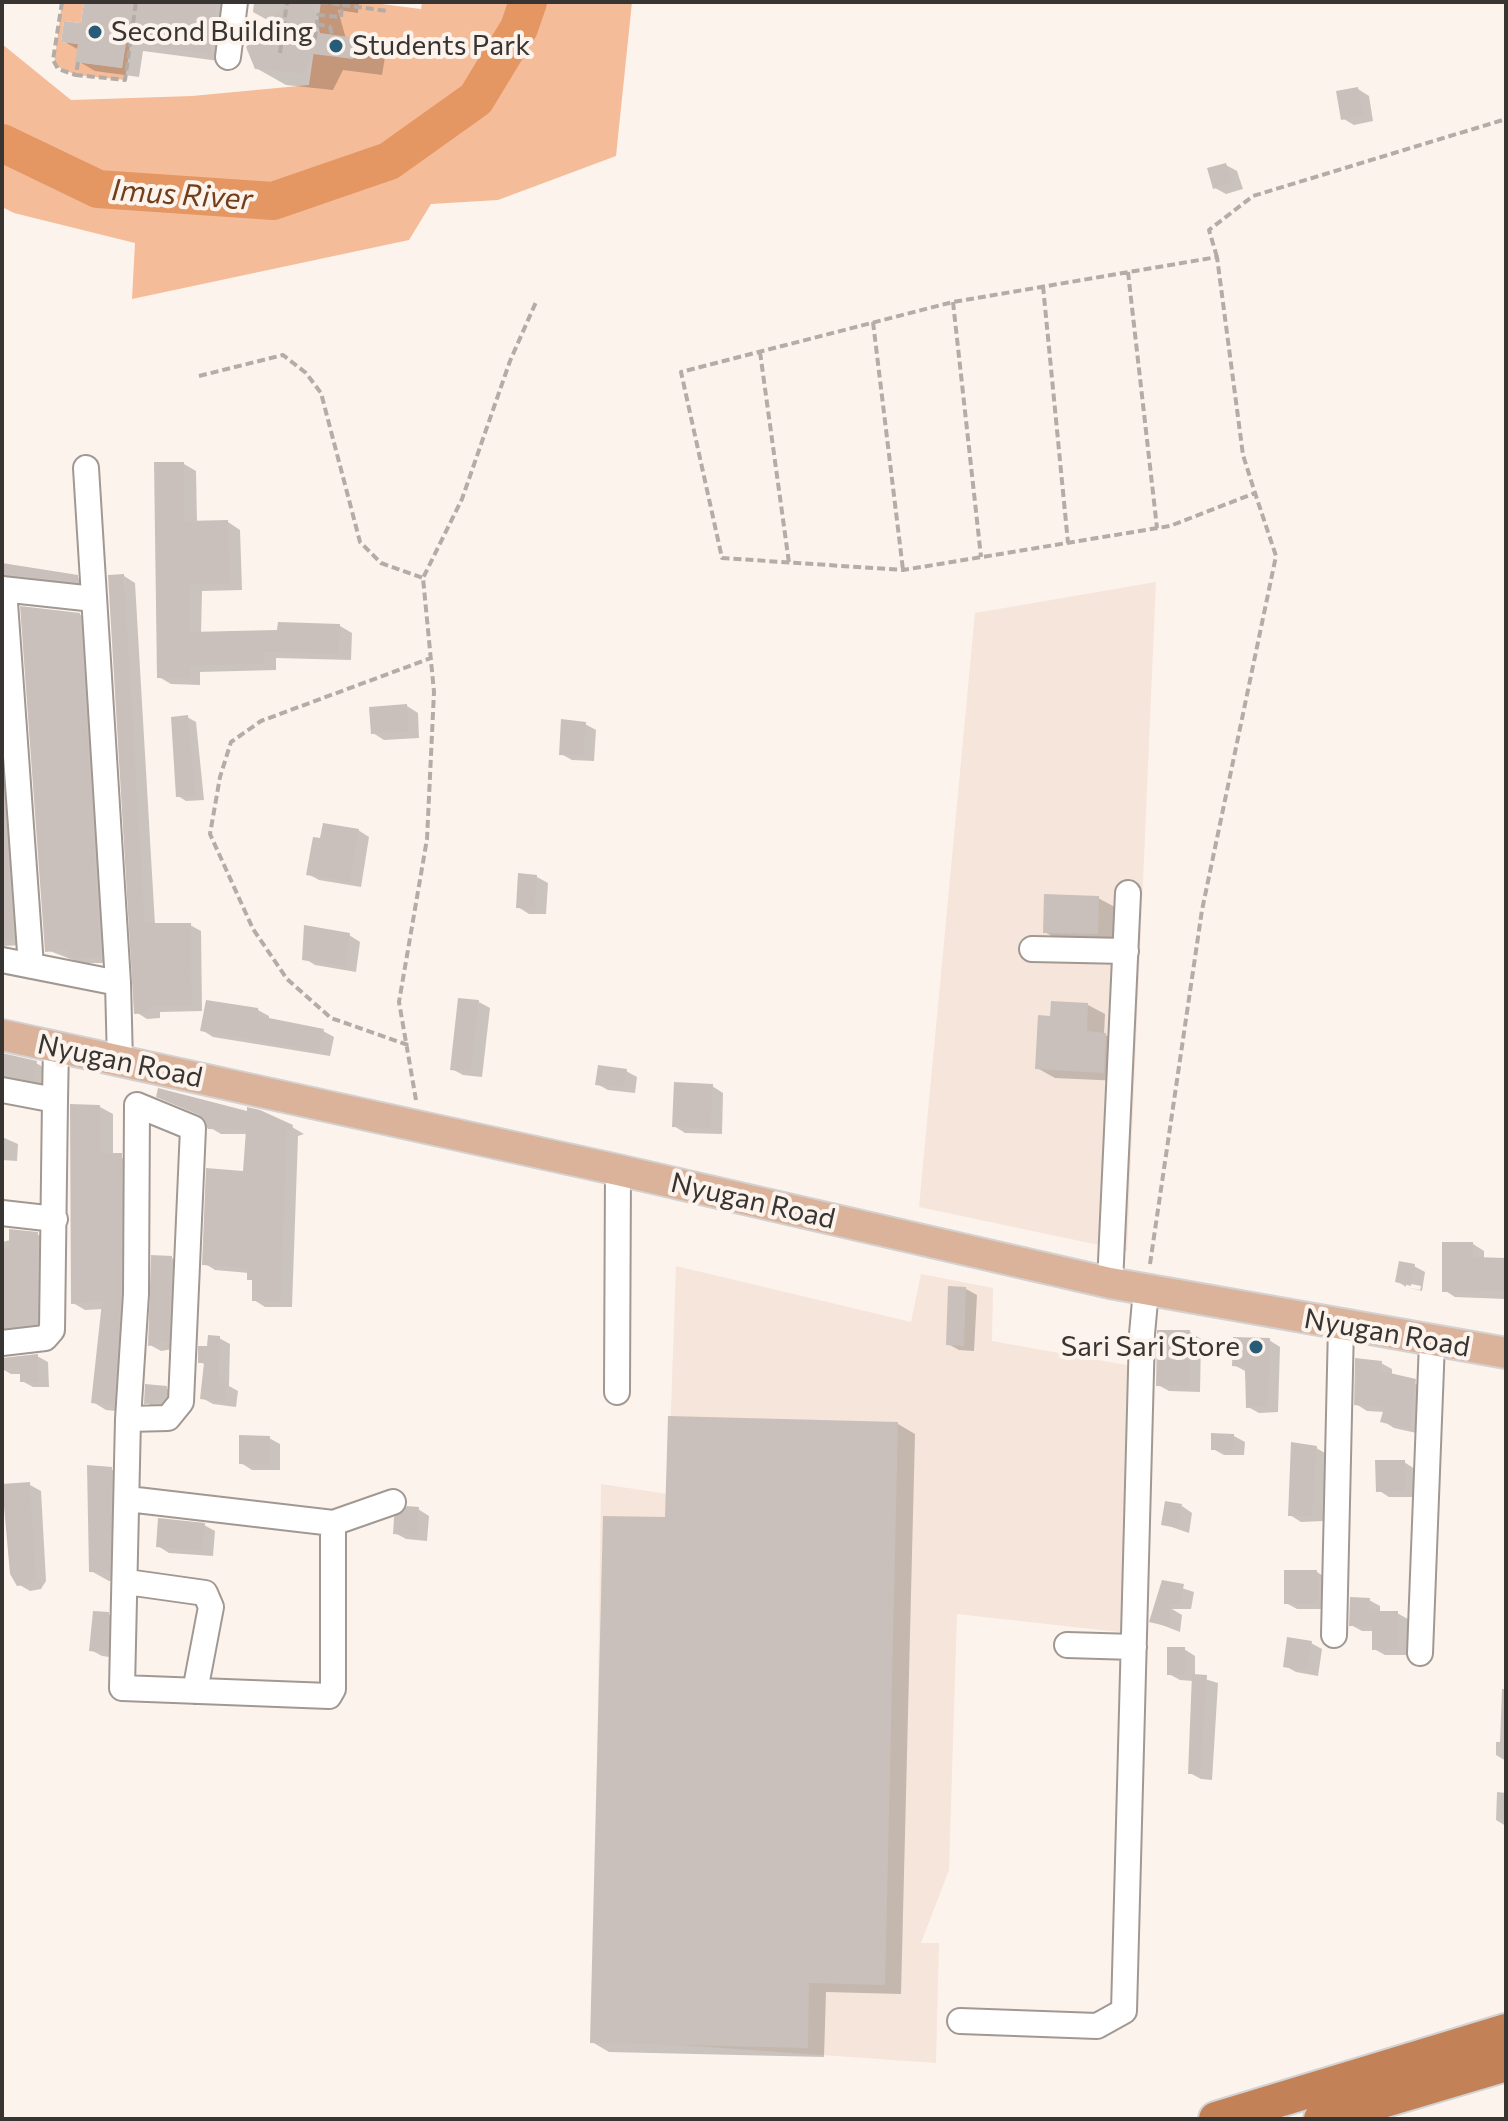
<!DOCTYPE html>
<html>
<head>
<meta charset="utf-8">
<style>
	body { margin:0 }
	#map { position:relative; width:1508px; height:2121px; overflow:hidden; background:#fdf3ed; font-family:Commissioner,sans-serif }
	canvas { display:block }
	.frame { position:absolute; inset:0; border:4px solid #373431; pointer-events:none }
</style>
</head>
<body>
<div id="map">
<canvas width="1508" height="2121"></canvas>
<div class="frame"></div>
</div>
<script>
const c = document.querySelector('canvas').getContext('2d');
c.lineJoin = 'round';
function paint(path, color) { c.fillStyle = color; c.fill(path, 'evenodd'); }
const poly = rows => new Path2D(rows.map(r => 'M' + r).join(''));
function trace(path, color, width, dash) { c.strokeStyle = color; c.lineWidth = width; c.lineCap = dash ? 'butt' : 'round'; c.setLineDash(dash || []); c.stroke(path); }
function write(font, color, halo, rows, align = 'center') {
  c.font = font + ' Commissioner,sans-serif'; c.lineWidth = 8; c.setLineDash([]); c.textBaseline = 'middle'; c.strokeStyle = halo; c.fillStyle = color; for (const [text, x, y, turn = 0] of rows) {
    c.save(); c.translate(x, y); c.rotate((+turn || 0) * Math.PI / 180); c.textAlign = isNaN(turn) ? turn : align; if (halo) c.strokeText(text, 0, 0); c.fillText(text, 0, 0); c.restore();
  }
}
paint(poly([
	[1156,582,1127,1251,919,1207,975,613],
	[676,1266,911,1322,921,1274,993,1288,992,1341,1132,1366,1128,1633,957,1614,949,1870,921,1943,939,1943,936,2063,593,2039,601,1484,668,1494]
]), '#f6e5da');
paint(poly([
	[62,2,84,2,81,23,64,21,61,42,78,44,76,62,122,68,132,2,136,2,125,80,76,75,54,65],
	[321,2,366,2,421,9,422,2,632,2,616,156,498,200,431,204,409,240,132,299,135,243,14,213,2,207,2,44,71,100,192,96,309,85]
]), '#f5bc99');
paint(poly([
	[86,2,235,2,227,62,143,51,139,77,95,71,78,61,79,50,63,41,83,25],
	[254,2,359,2,358,13,338,10,346,39,385,57,382,75,343,70,333,90,286,85,256,68,271,22,253,12],
	[1358,89,1369,96,1373,121,1354,125,1342,118],
	[1226,165,1237,171,1243,189,1226,194,1215,188],
	[184,464,196,471,197,523,228,522,240,530,242,590,202,591,201,634,279,632,340,626,352,633,351,660,276,658,276,670,200,672,200,685,171,684,159,677],
	[2,565,77,577,88,587,2,585],
	[124,576,135,583,155,925,190,925,201,931,202,1011,160,1012,160,1018,147,1019,136,1012],
	[79,614,91,621,112,963,81,963,47,950],
	[2,649,24,945,2,946],
	[407,706,418,713,419,738,384,740,373,733],
	[187,717,196,722,204,800,186,801,178,796],
	[585,724,596,730,594,761,572,760,561,754],
	[358,830,369,837,361,887,319,880,308,874],
	[537,877,548,883,546,914,529,914,518,907],
	[1098,898,1115,907,1115,943,1062,942,1045,932],
	[349,935,360,942,356,972,315,965,304,958],
	[479,1002,490,1008,482,1077,463,1075,452,1069],
	[1088,1005,1105,1014,1104,1034,1122,1044,1120,1081,1055,1078,1037,1068,1052,1018],
	[258,1010,269,1016,269,1020,323,1031,334,1037,330,1056,213,1037,202,1030],
	[36,1063,47,1069,44,1086,12,1081,2,1075,2,1070],
	[626,1071,637,1077,635,1093,608,1090,597,1084],
	[712,1086,723,1093,722,1134,685,1133,674,1126],
	[100,1107,113,1114,113,1155,134,1162,126,1412,106,1410,93,1402,103,1309,85,1310,73,1303],
	[209,1127,292,1127,304,1134,298,1136,292,1307,265,1307,254,1300,254,1281,249,1279,249,1273,215,1270,204,1263,245,1173,247,1134,221,1134],
	[2,1137,18,1144,17,1161,2,1160],
	[37,1234,51,1242,50,1331,14,1336,2,1329,2,1242],
	[1473,1244,1484,1251,1484,1259,1506,1260,1506,1299,1455,1297,1444,1290],
	[172,1258,183,1264,179,1348,161,1351,150,1345],
	[1414,1266,1425,1272,1422,1291,1406,1287,1420,1290,1421,1286,1406,1283,1406,1287,1397,1281],
	[966,1289,977,1295,974,1351,959,1350,948,1344],
	[1190,1332,1201,1339,1200,1392,1169,1391,1158,1385],
	[219,1338,230,1344,229,1386,238,1391,236,1407,213,1404,202,1398,206,1365,200,1362],
	[1269,1340,1280,1347,1278,1412,1259,1413,1248,1407,1245,1371,1234,1365],
	[37,1356,48,1362,49,1387,33,1387,22,1381,22,1374,11,1374,2,1369,2,1359],
	[1381,1363,1392,1369,1392,1376,1426,1387,1421,1434,1394,1428,1383,1421,1385,1412,1367,1411,1356,1404],
	[166,1388,177,1394,177,1403,157,1409,146,1402],
	[898,1424,915,1434,901,1994,826,1992,824,2057,609,2052,592,2042,667,1519],
	[1234,1436,1245,1442,1244,1455,1224,1455,1213,1449],
	[269,1438,280,1444,280,1470,252,1470,241,1463],
	[1316,1448,1327,1454,1323,1521,1301,1522,1290,1515],
	[1404,1462,1415,1469,1415,1497,1389,1497,1378,1490],
	[111,1469,129,1479,126,1580,109,1581,91,1571],
	[30,1485,41,1491,46,1581,41,1589,30,1591,18,1584],
	[1182,1506,1192,1513,1189,1533,1163,1524],
	[418,1509,429,1516,427,1541,406,1539,395,1533],
	[204,1525,215,1531,213,1556,169,1553,158,1546],
	[1317,1572,1328,1579,1328,1609,1297,1609,1286,1603],
	[1163,1582,1194,1592,1191,1609,1172,1609,1182,1615,1180,1632,1152,1621],
	[1369,1600,1380,1606,1380,1613,1397,1613,1408,1619,1408,1655,1385,1655,1374,1649,1374,1631,1362,1631,1351,1625],
	[108,1614,119,1621,118,1658,102,1656,91,1650],
	[1311,1643,1322,1649,1318,1676,1296,1672,1285,1666],
	[1184,1649,1195,1656,1195,1676,1218,1683,1212,1780,1201,1779,1190,1773,1193,1681,1180,1680,1169,1674],
	[1502,1689,1506,1689,1506,1761,1496,1755,1496,1742,1500,1742],
	[1497,1792,1506,1793,1506,1826,1496,1820]
]), '#0003');
trace(poly([
	[2,143,98,189,273,201,389,161,476,99,519,28,528,2]
]), '#e49663', 38);
paint(poly([
	[84,2,217,2,210,54,126,43,122,68,75,62,78,44,61,42,64,21,81,23],
	[287,2,313,5,320,33,356,38,353,59,313,54,304,74,255,69,246,47],
	[1358,87,1363,116,1341,120,1336,91],
	[1226,163,1233,183,1213,189,1207,168],
	[154,462,184,462,185,521,228,520,230,584,190,585,189,632,277,630,278,622,340,624,339,654,264,652,264,664,189,666,189,679,157,678],
	[2,563,78,575,78,582,2,574],
	[124,574,145,923,191,923,192,1006,149,1007,150,1013,134,1014,108,575],
	[20,606,80,613,101,957,74,959,68,958,67,950,45,952],
	[407,704,409,732,371,734,369,707],
	[188,715,196,796,176,797,171,717],
	[561,719,586,722,583,756,559,755],
	[2,771,14,940,2,940],
	[323,823,359,829,350,882,306,875,313,837,320,838],
	[518,873,537,875,535,909,516,908],
	[1044,894,1099,896,1098,934,1043,933],
	[304,925,350,933,345,967,302,960],
	[458,998,479,1000,471,1072,450,1070],
	[206,1000,258,1008,259,1016,324,1029,319,1052,200,1031],
	[1051,1001,1088,1003,1087,1031,1106,1033,1104,1073,1035,1069,1038,1015,1050,1016],
	[2,1053,37,1061,33,1081,2,1075],
	[598,1065,627,1069,624,1088,595,1085],
	[674,1082,713,1084,711,1129,672,1127],
	[158,1088,247,1111,247,1107,260,1110,293,1125,292,1130,287,1130,281,1301,252,1301,252,1280,247,1280,247,1268,202,1265,206,1168,243,1171,246,1130,208,1129,199,1115,156,1097],
	[70,1104,100,1105,101,1153,122,1153,121,1293,114,1406,91,1403,102,1302,71,1304],
	[9,1229,38,1232,37,1324,2,1328,2,1249,9,1248],
	[1442,1242,1473,1242,1473,1257,1506,1258,1506,1291,1442,1292],
	[151,1255,172,1256,169,1342,148,1346],
	[1399,1261,1415,1264,1411,1286,1395,1282],
	[948,1286,966,1287,964,1346,946,1345],
	[1157,1330,1190,1330,1189,1387,1156,1386],
	[208,1335,220,1336,219,1382,227,1383,225,1402,200,1399,204,1363,198,1363,198,1346,207,1346],
	[1233,1337,1270,1338,1268,1407,1246,1408,1245,1367,1232,1366],
	[38,1354,38,1382,20,1382,20,1369,2,1369,2,1358],
	[1355,1358,1382,1361,1381,1371,1416,1379,1410,1429,1380,1422,1384,1408,1354,1405],
	[145,1384,167,1386,166,1396,161,1403,144,1404],
	[668,1416,898,1422,885,1985,809,1983,808,2048,590,2043,603,1516,665,1517],
	[1211,1433,1234,1434,1234,1450,1211,1450],
	[239,1435,270,1436,269,1465,239,1464],
	[1291,1442,1317,1446,1312,1516,1288,1516],
	[1375,1460,1405,1460,1405,1491,1376,1492],
	[87,1465,112,1467,110,1572,89,1572],
	[30,1482,36,1574,30,1584,17,1586,10,1574,2,1484],
	[1165,1501,1182,1504,1178,1528,1161,1525],
	[407,1506,419,1507,417,1536,393,1534,394,1517],
	[158,1518,205,1523,202,1551,156,1547],
	[1284,1570,1317,1570,1317,1604,1284,1604],
	[1162,1580,1184,1584,1180,1604,1161,1604,1171,1606,1170,1627,1149,1622],
	[1350,1597,1370,1598,1369,1611,1398,1611,1398,1649,1372,1650,1372,1626,1349,1626],
	[93,1611,109,1612,108,1653,89,1651],
	[1287,1637,1312,1641,1307,1671,1283,1667],
	[1167,1647,1185,1647,1185,1675,1167,1675],
	[1192,1674,1207,1675,1201,1774,1188,1774]
]), '#cac0bb');
const minor = poly([
	[228,57,235,2],
	[86,468,118,983],
	[2,589,94,599],
	[4,589,31,966],
	[1032,949,1126,951],
	[2,960,118,983,120,1062],
	[2,1090,55,1100,52,1330,45,1338,2,1343],
	[55,1100,56,1047],
	[137,1105,193,1128,181,1402,168,1418,128,1419,136,1294,137,1105],
	[2,1213,55,1219],
	[1110,1283,1128,893],
	[617,1392,618,1170],
	[128,1419,122,1688,329,1696,333,1689,333,1523],
	[128,1499,333,1523,393,1502],
	[127,1582,205,1593,211,1607,195,1691],
	[1334,1635,1341,1326],
	[1067,1645,1134,1647],
	[1420,1653,1432,1342],
	[960,2021,1097,2026,1124,2011,1142,1334,1146,1290]
]);
const major = poly([
	[2,1035,618,1170,1110,1283,1506,1353]
]);
const highway = poly([
	[1216,2119,1506,2031],
	[1321,2119,1506,2064]
]);
trace(minor, '#a19892', 28);
trace(major, '#d3d2d2', 34);
trace(highway, '#d3d2d2', 38);
trace(poly([
	[62,2,53,60,58,69,76,75],
	[320,2,342,5],
	[317,24,330,27,332,35],
	[254,29,315,38,318,15,341,17,342,5,388,11],
	[280,53,287,2],
	[78,62,76,75,125,80,136,2],
	[1217,257,1209,230,1253,196,1506,119],
	[1128,272,1157,528],
	[1043,286,1068,543],
	[953,302,981,557],
	[873,322,903,570],
	[760,352,789,563],
	[199,376,283,355,306,373,321,393,360,542,381,563,423,578],
	[408,1045,331,1018,287,979,253,929,210,834,220,777,231,742,261,721,431,658],
	[416,1100,399,1002,427,839,434,692,423,578,462,499,510,361,536,302],
	[1150,1264,1202,910,1276,556,1255,493,1243,455,1217,257,953,302,681,372,722,558,903,570,1170,526,1255,493]
]), '#b3aca7', 4, [8, 4]);
trace(minor, '#fff', 24);
trace(major, '#dab39a', 30);
trace(highway, '#c28157', 34);
for (const [x, y, r, color] of [
	[95,32,8,"#265c77"],
	[336,46,8,"#265c77"],
	[1256,1347,8,"#265c77"]
]) { const dot = new Path2D(); dot.arc(x, y, r, 0, 2 * Math.PI); c.fillStyle = color; c.fill(dot); trace(dot, '#fdf3ed', 3); }
write('28px', '#373431', '#fdf3ed', [
	["Second Building",111,32],
	["Students Park",352,46],
	["Sari Sari Store",1240,1347,"right"]
], 'left');
write('28px', '#373431', '#fdf3ed', [
	["Nyugan Road",120,1061,12],
	["Nyugan Road",753,1201,13],
	["Nyugan Road",1387,1333,10]
]);
write('italic 30px', '#733f1b', '#fdf3ed', [
	["Imus River",182,195,4]
]);
</script>
</body>
</html>
